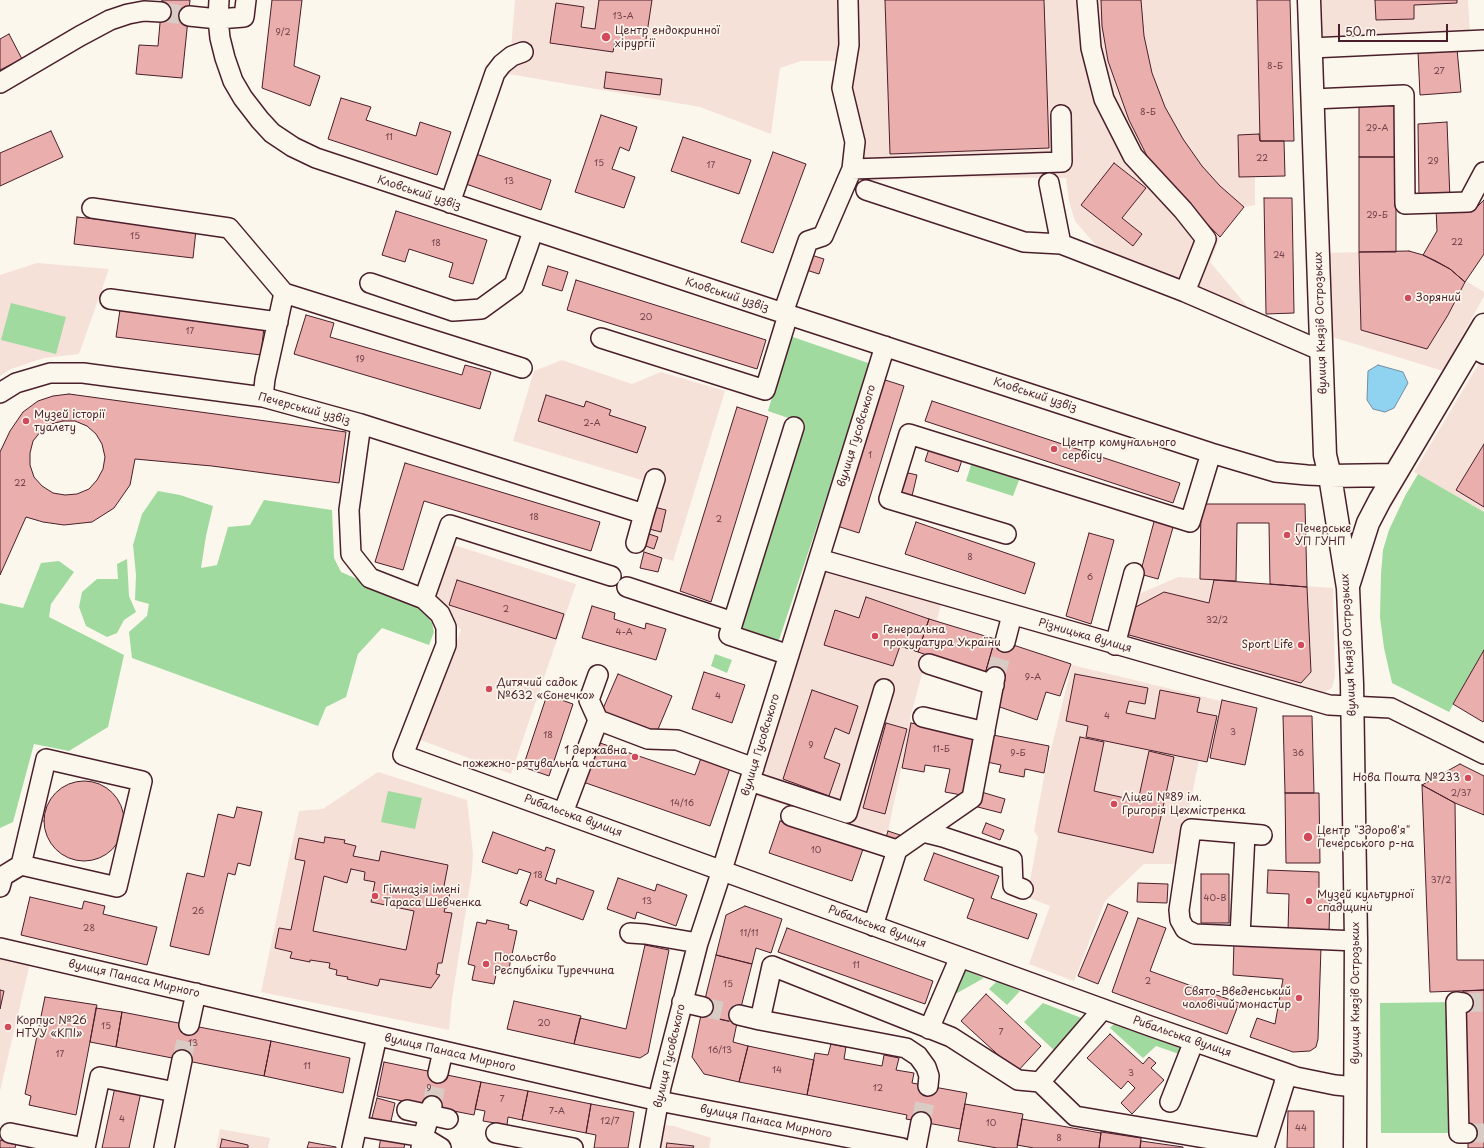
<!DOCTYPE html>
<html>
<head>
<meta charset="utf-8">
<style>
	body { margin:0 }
	#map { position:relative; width:1484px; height:1148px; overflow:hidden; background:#fbf7ec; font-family:"Playpen Sans",sans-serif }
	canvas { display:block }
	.scale { position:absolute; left:1338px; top:24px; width:110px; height:18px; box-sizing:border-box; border:2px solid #4a1f2b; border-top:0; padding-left:5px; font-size:12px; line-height:14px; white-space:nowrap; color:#4a1f2b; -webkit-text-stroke:3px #fbf7ec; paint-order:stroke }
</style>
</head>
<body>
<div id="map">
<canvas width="1484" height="1148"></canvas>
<div class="scale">50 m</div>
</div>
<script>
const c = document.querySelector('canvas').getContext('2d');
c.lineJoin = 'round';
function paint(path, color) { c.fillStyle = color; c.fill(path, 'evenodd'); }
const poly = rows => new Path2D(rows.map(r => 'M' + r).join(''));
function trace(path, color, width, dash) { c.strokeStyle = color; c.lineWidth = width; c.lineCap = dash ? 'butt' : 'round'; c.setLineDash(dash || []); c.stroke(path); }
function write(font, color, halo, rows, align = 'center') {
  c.font = font + ' "Playpen Sans",sans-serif'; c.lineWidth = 3.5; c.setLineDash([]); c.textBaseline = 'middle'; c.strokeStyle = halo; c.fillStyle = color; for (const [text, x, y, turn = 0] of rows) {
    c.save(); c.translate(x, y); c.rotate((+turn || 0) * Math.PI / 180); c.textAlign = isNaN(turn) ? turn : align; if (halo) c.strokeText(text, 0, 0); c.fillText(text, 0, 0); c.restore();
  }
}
paint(poly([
	[515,0,1290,0,1294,141,1284,141,1285,176,1255,177,1255,205,1244,207,1220,237,1210,262,1258,319,1107,256,1093,242,1075,221,1069,201,1066,178,922,177,864,182,837,178,846,164,847,144,830,85,838,61,801,61,780,68,771,134,700,107,509,74],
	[1316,0,1468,0,1470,35,1316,40],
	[1409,251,1423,255,1484,292,1484,296,1443,371,1329,336,1326,253],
	[37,263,109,269,79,354,44,358,11,369,0,376,0,275],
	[1484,355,1484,512,1414,472],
	[562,360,632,384,661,372,725,391,673,561,628,548,648,482,513,441,534,371],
	[448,543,576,584,511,774,418,739,461,630,432,595],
	[830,570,942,601,910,718,911,723,888,831,878,836,753,795,821,575],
	[1178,577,1333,588,1335,676,1332,688,1321,694,1118,643,1132,597],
	[1072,665,1221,701,1208,762,1199,760,1178,864,1144,864,1105,901,1074,981,1029,964,1050,906,1027,897,1038,837,1034,831,1044,777],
	[378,772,467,800,473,853,472,872,452,999,449,1030,261,992,299,811,323,809],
	[0,956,30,963,0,1091],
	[663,1125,674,1126,711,1138,709,1148,650,1148],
	[220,1129,270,1138,268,1148,216,1148]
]), '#f6e1d9');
paint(poly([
	[11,303,66,317,56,354,1,340],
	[790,336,871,364,776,649,730,634,797,421,768,411],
	[973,459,1021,475,1013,496,966,481],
	[1418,474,1484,512,1484,650,1449,712,1392,683,1384,648,1380,617,1381,574,1383,550,1389,530,1405,496],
	[158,491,180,495,213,506,206,536,201,568,217,565,228,527,250,525,264,500,332,510,334,558,341,572,417,605,425,612,432,623,434,632,429,645,382,628,358,654,346,697,326,707,318,726,132,658,129,632,147,616,149,604,135,600,136,575,133,545,142,514],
	[127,559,129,596,136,612,124,620,117,633,107,637,86,626,79,607,82,592,97,579,118,579,117,564],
	[59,561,74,572,51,604,49,617,124,655,108,727,69,751,34,744,13,822,0,828,0,603,23,608,41,563],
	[715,654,732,660,727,673,711,666],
	[388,791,422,798,415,829,381,822],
	[961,968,984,978,950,997],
	[997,981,1020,991,1007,1005,989,989],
	[1456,1002,1459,1133,1381,1133,1380,1003],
	[1043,1003,1084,1019,1056,1052,1024,1022],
	[1114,1024,1185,1050,1182,1055,1156,1046,1143,1058,1110,1028]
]), '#a0da9f');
const water = poly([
	[1378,365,1403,372,1408,383,1394,408,1385,412,1373,409,1367,400,1368,371,1378,365]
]);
paint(water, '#8fd3f1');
trace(water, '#738ba2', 1);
const building = poly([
	[162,0,190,0,182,78,136,74,139,45,158,46,162,0],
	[272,0,302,0,294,66,320,76,310,106,262,88,272,0],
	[599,0,652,0,645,46,615,41,613,52,550,43,556,3,584,7,581,27,595,29,599,0],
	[885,0,1044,0,1049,148,890,154,885,0],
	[1101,0,1141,0,1144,36,1152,73,1165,107,1183,139,1202,166,1220,186,1244,207,1220,237,1172,188,1147,156,1129,120,1108,61,1102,26,1101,0],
	[1257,0,1290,0,1294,141,1260,141,1257,0],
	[1375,0,1457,0,1457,3,1414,5,1414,19,1376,20,1375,0],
	[9,34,22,59,0,70,0,39,9,34],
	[1457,49,1461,92,1420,95,1418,52,1457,49],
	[606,72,662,79,660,95,604,88,606,72],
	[341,98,371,107,366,120,416,136,420,122,451,132,437,175,328,139,341,98],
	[1359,101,1395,101,1396,157,1359,157,1359,101],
	[601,115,637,127,629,151,620,147,612,169,635,177,624,208,575,192,601,115],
	[1447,122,1450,199,1419,200,1418,124,1447,122],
	[51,131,63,157,0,186,0,153,51,131],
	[1259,134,1260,141,1284,141,1285,176,1239,177,1238,135,1259,134],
	[683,137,751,160,739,194,671,171,683,137],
	[773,152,806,164,773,253,741,242,773,152],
	[476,154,551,180,541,210,466,184,476,154],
	[1359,157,1396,157,1396,252,1359,252,1359,157],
	[1114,163,1146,188,1122,218,1142,234,1133,246,1081,205,1114,163],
	[1264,198,1292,198,1294,313,1266,314,1264,198],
	[1484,200,1484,254,1465,282,1450,269,1423,255,1437,231,1436,208,1476,208,1484,200],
	[396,211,487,240,473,284,449,277,453,263,409,249,405,262,382,255,396,211],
	[77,217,196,230,193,258,74,244,77,217],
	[1409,251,1423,255,1436,261,1450,269,1465,282,1448,315,1427,349,1361,330,1359,252,1409,251],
	[808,254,824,259,819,274,803,269,808,254],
	[548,266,568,272,562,291,542,285,548,266],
	[576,280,766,340,757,369,567,310,576,280],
	[120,310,264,327,261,355,116,337,120,310],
	[306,315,334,323,330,337,462,375,465,365,491,372,480,409,294,354,306,315],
	[882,379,904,386,859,533,837,526,882,379],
	[69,394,346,432,339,483,212,466,135,459,130,485,114,508,92,522,64,525,43,522,26,517,0,575,0,452,10,431,23,412,38,401,53,396,69,394],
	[63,421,75,421,87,426,96,434,102,444,105,457,103,469,97,480,89,489,77,494,65,495,53,493,42,486,34,477,30,465,30,453,33,441,41,431,51,424,63,421],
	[546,395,584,407,586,401,611,410,609,415,646,427,637,453,538,421,546,395],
	[932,401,1180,483,1173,503,925,421,932,401],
	[737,407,768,417,711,602,680,591,737,407],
	[1484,444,1484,507,1456,490,1484,444],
	[930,446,963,457,958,472,925,461,930,446],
	[405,463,600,522,591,551,424,501,403,570,375,562,405,463],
	[904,472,917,475,912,496,899,493,904,472],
	[1201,504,1305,504,1307,587,1270,584,1269,523,1237,523,1236,581,1200,579,1201,504],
	[654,507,666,510,661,532,649,529,654,507],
	[1155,518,1174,524,1158,579,1140,574,1155,518],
	[916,522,1035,563,1025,594,905,554,916,522],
	[646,533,658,537,654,549,643,545,646,533],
	[1089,533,1114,540,1091,624,1066,616,1089,533],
	[644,552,662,558,658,572,640,568,644,552],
	[457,580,564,614,556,639,449,605,457,580],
	[1214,580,1307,587,1311,672,1301,683,1122,633,1130,610,1164,592,1209,603,1214,580],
	[866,597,929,619,918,652,900,646,893,666,824,645,835,610,859,618,866,597],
	[592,606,615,613,614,619,645,629,646,623,666,629,656,660,582,638,592,606],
	[929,619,995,639,985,674,918,652,929,619],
	[995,639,1071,664,1060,696,1046,692,1037,720,997,706,1005,680,985,674,995,639],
	[1484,650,1484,720,1483,722,1453,704,1484,650],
	[704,672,745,685,732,723,692,709,704,672],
	[618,674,672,696,656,734,602,711,618,674],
	[1075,674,1148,688,1145,704,1129,701,1126,713,1155,719,1160,690,1200,698,1197,712,1217,716,1207,762,1086,737,1088,726,1066,721,1075,674],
	[812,690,858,706,849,734,835,728,824,758,840,764,829,796,783,779,812,690],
	[547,695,573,704,549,776,523,767,547,695],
	[1222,700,1257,708,1245,765,1210,758,1222,700],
	[1283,716,1312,716,1314,793,1285,793,1283,716],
	[886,723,907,729,885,814,863,808,886,723],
	[911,723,979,736,967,796,945,792,950,769,925,765,924,772,902,768,911,723],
	[993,735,1049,746,1044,773,1025,769,1024,777,999,772,1001,765,987,762,993,735],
	[1080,737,1104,742,1094,791,1138,801,1149,751,1174,757,1153,853,1058,832,1080,737],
	[597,742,695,775,701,758,730,768,710,826,583,782,597,742],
	[1460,764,1484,776,1484,815,1455,803,1422,785,1460,764],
	'44 821a40 40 0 1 1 80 0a40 40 0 1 1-80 0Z',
	[1422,785,1455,803,1457,960,1484,960,1484,990,1430,992,1422,785],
	[978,791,1005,799,1001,813,974,806,978,791],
	[1285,793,1319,793,1320,863,1286,863,1285,793],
	[237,807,262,812,250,866,238,863,235,875,228,873,209,955,170,946,187,873,204,877,218,814,234,818,237,807],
	[780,821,863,849,852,881,769,853,780,821],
	[986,823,1004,830,1000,840,982,833,986,823],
	[888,831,900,835,899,841,886,837,888,831],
	[493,832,545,851,546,847,555,850,545,880,556,884,557,878,594,891,583,920,529,900,527,906,520,903,531,873,519,869,517,874,482,862,493,832],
	[325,837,345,840,344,843,356,846,353,856,379,861,381,851,448,865,443,891,450,892,447,908,445,908,444,912,452,913,442,963,438,963,436,974,440,975,431,988,380,979,378,986,347,979,348,977,336,975,337,970,329,968,330,963,310,960,310,962,290,958,292,952,275,948,279,928,291,930,305,861,295,859,299,838,324,843,325,837],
	[351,869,365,872,364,880,375,882,371,902,414,911,406,950,313,931,324,876,347,883,351,869],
	[934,853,999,876,991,898,1037,914,1028,939,967,918,974,899,924,880,934,853],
	[1268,870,1319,872,1319,893,1330,894,1329,933,1288,931,1289,894,1267,893,1268,870],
	[1201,874,1229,874,1229,923,1201,923,1201,874],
	[618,878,655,891,657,884,687,895,676,926,637,912,635,919,607,909,618,878],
	[1138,883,1168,884,1167,903,1137,902,1138,883],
	[30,897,82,909,84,901,105,906,103,914,157,927,147,965,21,935,30,897],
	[1108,904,1128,912,1098,984,1078,976,1108,904],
	[745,906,782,919,771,953,756,948,752,964,716,955,726,915,745,906],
	[1138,918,1166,928,1150,971,1239,1003,1227,1034,1112,992,1138,918],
	[487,920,509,925,508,929,517,931,508,973,497,970,494,984,472,980,475,966,468,964,477,922,486,924,487,920],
	[787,928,933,981,925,1004,778,952,787,928],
	[1234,941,1321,947,1318,1039,1316,1047,1310,1051,1293,1052,1250,1037,1257,1018,1275,1024,1283,979,1233,975,1234,941],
	[645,945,669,950,648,1053,640,1058,574,1044,580,1018,626,1029,645,945],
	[716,955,752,964,737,1023,701,1015,716,955],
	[0,990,4,991,0,1009,0,990],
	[1484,990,1484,1140,1468,1140,1463,991,1484,990],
	[986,994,1041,1046,1017,1072,961,1021,986,994],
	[45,997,97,1005,76,1115,29,1105,31,1096,25,1094,45,997],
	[514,1001,581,1016,574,1044,507,1029,514,1001],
	[96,1008,122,1012,116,1047,90,1042,96,1008],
	[122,1012,271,1041,264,1076,116,1047,122,1012],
	[701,1015,737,1023,733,1042,748,1046,739,1082,704,1074,692,1057,701,1015],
	[1110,1034,1143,1064,1149,1057,1156,1063,1151,1068,1164,1080,1132,1114,1121,1103,1135,1088,1128,1081,1121,1089,1087,1058,1110,1034],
	[271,1041,350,1058,343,1093,264,1076,271,1041],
	[831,1044,846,1047,844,1059,882,1066,884,1055,899,1058,896,1070,914,1073,912,1083,967,1093,960,1129,906,1119,907,1115,807,1095,815,1053,828,1055,831,1044],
	[748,1046,814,1060,807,1095,739,1082,748,1046],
	[384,1062,481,1082,474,1115,377,1096,384,1062],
	[481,1082,528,1091,522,1120,508,1117,507,1125,483,1121,485,1111,475,1109,481,1082],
	[115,1087,141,1092,129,1148,102,1148,115,1087],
	[528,1091,591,1104,586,1133,522,1120,528,1091],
	[377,1098,395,1103,389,1130,370,1125,377,1098],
	[591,1104,634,1112,628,1148,594,1148,596,1135,586,1133,591,1104],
	[965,1104,1023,1114,1017,1148,997,1148,958,1141,965,1104],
	[1288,1111,1314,1111,1314,1148,1287,1148,1288,1111],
	[1022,1119,1101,1133,1099,1148,1034,1148,1017,1145,1022,1119],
	[1101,1132,1141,1138,1140,1148,1099,1148,1101,1132],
	[381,1137,405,1143,404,1148,379,1148,381,1137],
	[222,1139,248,1145,248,1148,220,1148,222,1139],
	[0,1140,16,1144,15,1148,0,1148,0,1140],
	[1468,1140,1484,1140,1484,1148,1468,1148,1468,1140],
	[1141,1141,1183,1147,1183,1148,1140,1148,1141,1141],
	[309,1142,336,1147,336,1148,307,1148,309,1142],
	[667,1143,694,1146,693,1148,666,1148,667,1143]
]);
paint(building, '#eaaead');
trace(building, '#4a1f2b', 1);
trace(poly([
	[161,12,189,16],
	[995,677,1005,642],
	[1463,1003,1484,1002],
	[703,1007,739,1015],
	[182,1060,189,1025],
	[432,1106,438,1073],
	[921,1122,928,1086],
	[1467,1133,1484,1133]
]), '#d8ccc5', 19, [19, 10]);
const minor = poly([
	[219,0,218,19,220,38,225,58,233,81,243,98,260,120,272,133,293,147,316,158,783,313,1211,453,1275,472,1307,475,1330,476],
	[1087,0,1091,48,1104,99,1133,156,1183,210,1206,239,1185,292],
	[189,16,218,19,244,17,246,0],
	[1311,48,1484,40],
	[0,83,80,36,110,20,128,14,144,11,161,12],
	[1313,99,1404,95,1405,204,1468,202,1484,172],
	[852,169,1062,162,1061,115],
	[1049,183,1061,244],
	[866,190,1024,242,1061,244,1185,292,1322,351],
	[450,203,495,73,502,64,512,56,523,52],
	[92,208,229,228,284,293,265,379,263,397],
	[370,283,453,311,481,309,514,285,528,246,533,231],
	[284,293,522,368],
	[110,299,278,322],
	[783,313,808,241,823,236,852,169,855,142,842,88,849,45,848,0],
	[601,338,765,390,788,315],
	[1471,347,1484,354],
	[0,393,16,383,50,373,83,373,263,397,361,424,644,514,655,479],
	[361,424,349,510,351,554,370,578,424,599,440,614,446,627,446,645,403,755,1150,1026,1285,1073,1296,1077,1335,1085,1356,1087],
	[1006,534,889,499,909,434,1190,522,1211,453],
	[636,543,644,514],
	[819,559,1329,705,1391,708,1484,754],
	[627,587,733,622,794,427],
	[424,599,450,525,611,576],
	[733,622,729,635,789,655],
	[1005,642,1012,615],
	[1115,645,1134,573],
	[929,664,994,685],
	[923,717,985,732],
	[598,720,589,700,598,675],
	[46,759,142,781,117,887,21,865,46,759],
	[750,781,847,813,884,689],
	[563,813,598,720,648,739,677,740,754,768],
	[791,816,897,850,873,926],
	[923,832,943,837,1012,860,1013,885,1023,889],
	[1262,835,1191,829,1179,910,1180,920,1185,929,1195,934,1356,941],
	[897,850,972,798,995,677],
	[0,887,3,876,21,865],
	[630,933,645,934,698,943],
	[1240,936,1245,834],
	[0,948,659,1101,902,1148],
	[682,1002,703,1007],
	[1463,1003,1456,1002,1459,1133,1467,1133],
	[739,1015,760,1020],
	[189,1025,196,993],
	[929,1029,960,957],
	[438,1073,443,1051],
	[1040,1082,1103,1009],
	[928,1086,929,1076,926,1067,918,1056,906,1048,760,1020,772,966,951,1037,1018,1080,1040,1082,1075,1116,1264,1148,1284,1084,1285,1073],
	[1170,1102,1194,1041],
	[407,1110,448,1119],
	[357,1126,423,1137,432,1106],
	[10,1133,84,1148],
	[496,1133,573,1148],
	[85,1148,100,1077,175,1092],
	[164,1148,182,1060],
	[352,1148,377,1036],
	[421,1148,423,1137,441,1148],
	[650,1148,661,1087,698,943,722,870,885,346],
	[916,1148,921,1122]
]);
const major = poly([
	[1309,0,1325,455,1330,476,1348,588,1352,684,1356,941,1355,1148],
	[1330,476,1394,475],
	[1349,583,1368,523,1380,500,1484,325]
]);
trace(minor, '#4a1f2b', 22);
trace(major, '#4a1f2b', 25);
trace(minor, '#fbf7ec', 19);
trace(major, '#fbf7ec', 22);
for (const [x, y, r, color] of [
	[606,37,5,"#d1495b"],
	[1408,298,4,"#d1495b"],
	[26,421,4,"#d1495b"],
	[1054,449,4,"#d1495b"],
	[1287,535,4,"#d1495b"],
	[875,636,4,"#d1495b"],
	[1301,645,4,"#d1495b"],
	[489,689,4,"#d1495b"],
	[635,757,4,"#d1495b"],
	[1468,778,4,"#d1495b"],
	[1114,804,4,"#d1495b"],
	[1308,837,5,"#d1495b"],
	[375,896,4,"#d1495b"],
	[1309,901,4,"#d1495b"],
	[486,964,4,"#d1495b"],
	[1299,998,4,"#d1495b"],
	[8,1027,4,"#d1495b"]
]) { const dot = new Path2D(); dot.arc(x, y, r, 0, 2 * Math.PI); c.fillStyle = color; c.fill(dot); trace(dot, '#fbf7ec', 1.5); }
write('9px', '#72434c', null, [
	["13-А",623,17],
	["9/2",283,33],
	["8-Б",1275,67],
	["27",1439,72],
	["8-Б",1148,113],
	["29-А",1377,129],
	["11",389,138],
	["22",1262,159],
	["29",1433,162],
	["15",599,164],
	["17",711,166],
	["13",509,182],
	["29-Б",1377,216],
	["15",135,237],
	["22",1457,243],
	["18",436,244],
	["24",1279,256],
	["20",646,318],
	["17",190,332],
	["19",360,360],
	["2-А",592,424],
	["1",870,456],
	["22",20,484],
	["18",534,518],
	["2",719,520],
	["8",970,558],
	["6",1090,578],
	["2",506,610],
	["32/2",1217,621],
	["4-А",624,633],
	["9-А",1033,678],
	["4",718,697],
	["4",1107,717],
	["3",1233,733],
	["18",548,736],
	["9",811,746],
	["11-Б",941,750],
	["9-Б",1018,754],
	["36",1298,754],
	["2/37",1461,794],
	["14/16",682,804],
	["10",816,851],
	["18",538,876],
	["37/2",1441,881],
	["40-В",1215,899],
	["13",647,902],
	["26",198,912],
	["28",89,929],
	["11/11",749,934],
	["11",856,966],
	["2",1148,982],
	["15",728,985],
	["20",544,1024],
	["15",106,1027],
	["7",1001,1033],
	["13",193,1044],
	["16/13",720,1051],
	["17",60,1055],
	["11",307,1067],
	["14",777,1071],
	["3",1131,1074],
	["9",429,1089],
	["12",878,1089],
	["7",502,1100],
	["7-А",557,1112],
	["4",122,1120],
	["12/7",610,1122],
	["10",991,1124],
	["44",1301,1129],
	["8",1059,1139]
]);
write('11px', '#4a1f2b', '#fbf7ec', [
	["Центр ендокринної",615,31],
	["хірургії",615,44],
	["Зоряний",1416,298],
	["Музей історії",34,415],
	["туалету",34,428],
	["Центр комунального",1062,443],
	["сервісу",1062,456],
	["Печерське",1295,529],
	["УП ГУНП",1295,542],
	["Генеральна",883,630],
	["прокуратура України",883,643],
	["Sport Life",1293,645,"right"],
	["Дитячий садок",497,683],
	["№632 «Сонечко»",497,696],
	["1 державна",627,751,"right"],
	["пожежно-рятувальна частина",627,764,"right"],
	["Нова Пошта №233",1460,778,"right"],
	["Ліцей №89 ім.",1122,798],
	["Григорія Цехмістренка",1122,811],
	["Центр \"Здоров'я\"",1317,831],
	["Печерського р-на",1317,844],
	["Гімназія імені",383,890],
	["Тараса Шевченка",383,903],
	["Музей культурної",1317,895],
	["спадщини",1317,908],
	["Посольство",494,958],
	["Республіки Туреччина",494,971],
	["Свято-Введенський",1291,992,"right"],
	["чоловічий монастир",1291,1005,"right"],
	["Корпус №26",16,1021],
	["НТУУ «КПІ»",16,1034]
], 'left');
write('11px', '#4a1f2b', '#fbf7ec', [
	["Кловський узвіз",419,193,18],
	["Кловський узвіз",727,295,18],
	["вулиця Князів Острозьких",1321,323,-92],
	["Кловський узвіз",1035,395,18],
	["Печерський узвіз",304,409,15],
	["вулиця Гусовського",857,436,-73],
	["Різницька вулиця",1085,636,16],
	["вулиця Князів Острозьких",1349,645,-93],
	["вулиця Гусовського",761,745,-73],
	["Рибальська вулиця",573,816,20],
	["Рибальська вулиця",877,927,20],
	["вулиця Панаса Мирного",134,979,13],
	["вулиця Князів Острозьких",1356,993,-90],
	["Рибальська вулиця",1182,1037,19],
	["вулиця Панаса Мирного",450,1053,13],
	["вулиця Гусовського",670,1056,-77],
	["вулиця Панаса Мирного",766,1122,11]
]);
</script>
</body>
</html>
